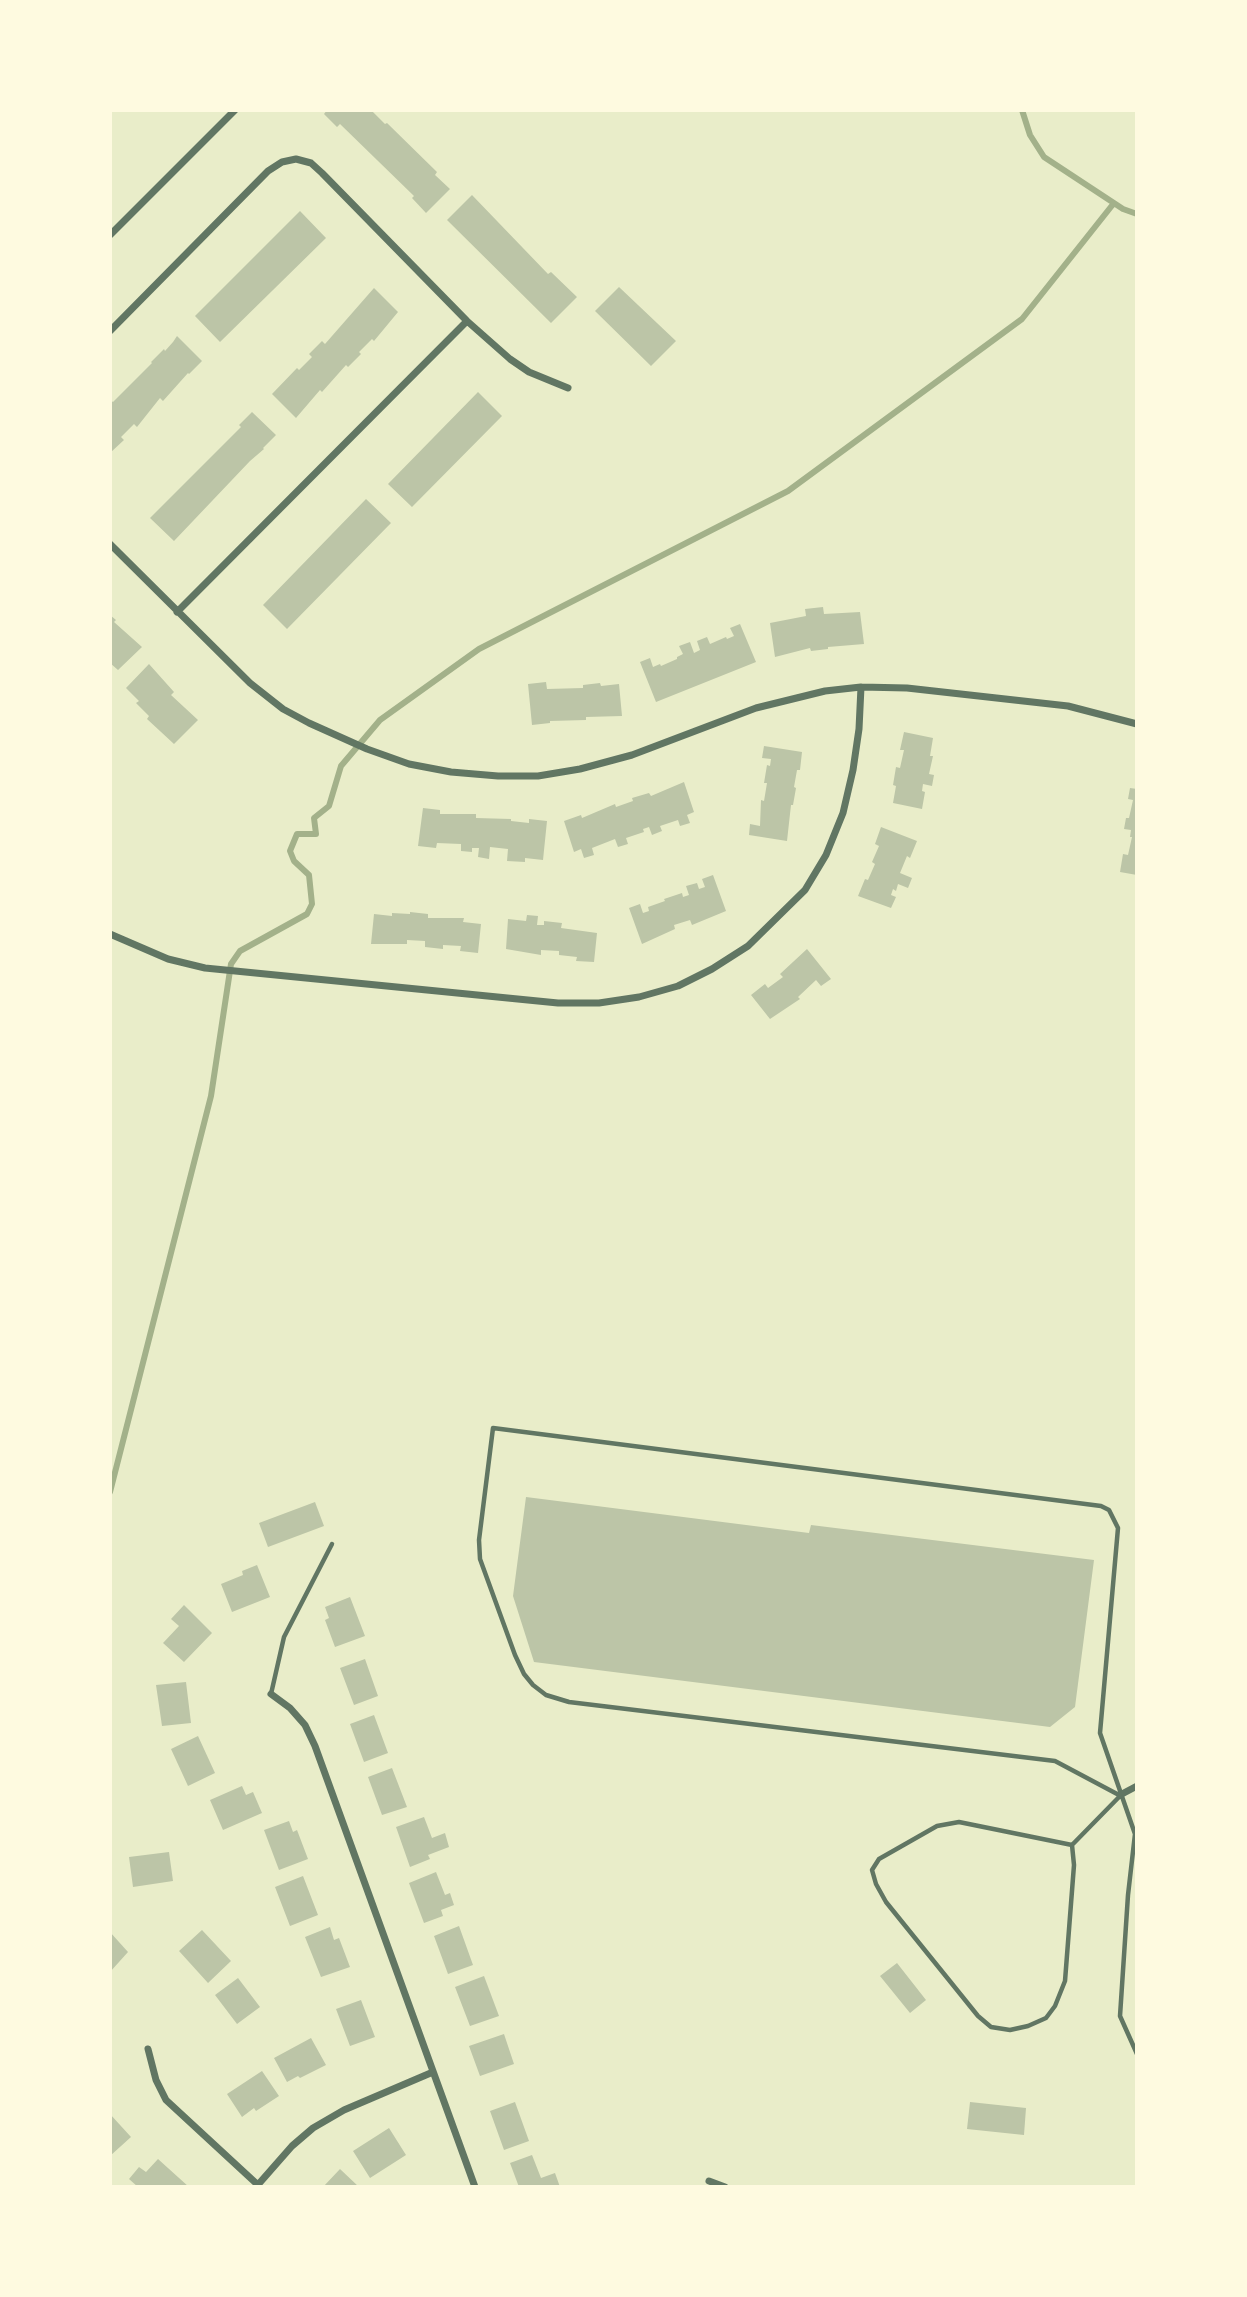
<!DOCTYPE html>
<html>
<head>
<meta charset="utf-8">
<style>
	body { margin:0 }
	#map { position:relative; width:1247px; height:2297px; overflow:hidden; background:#e9edc9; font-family:Overpass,sans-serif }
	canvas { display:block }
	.frame { position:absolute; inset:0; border:112px solid #fefae0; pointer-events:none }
</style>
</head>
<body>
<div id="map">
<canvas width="1247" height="2297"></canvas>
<div class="frame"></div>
</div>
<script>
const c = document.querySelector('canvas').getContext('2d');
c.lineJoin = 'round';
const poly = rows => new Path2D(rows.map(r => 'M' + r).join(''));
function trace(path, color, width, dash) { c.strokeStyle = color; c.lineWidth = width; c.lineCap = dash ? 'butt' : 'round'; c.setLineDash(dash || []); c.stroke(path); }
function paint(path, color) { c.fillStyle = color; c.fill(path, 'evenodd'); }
trace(poly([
	[1022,110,1030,135,1044,157,1123,209,1137,214],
	[110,1492,211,1096,231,964,240,951,307,914,312,904,309,875,294,861,290,851,297,834,316,834,314,818,329,806,341,766,380,720,479,649,788,491,1022,319,1114,203]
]), '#a3b18a', 6);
paint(poly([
	[327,110,371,110,385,124,387,123,437,172,435,175,450,189,426,213,412,198,414,196,340,124,337,127,324,114],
	[472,195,548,274,551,272,577,297,551,323,447,220],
	[300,211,326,238,220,342,195,316],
	[619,287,676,341,651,366,595,311],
	[374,288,398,312,374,341,372,339,359,352,361,354,348,367,346,365,322,392,320,390,296,418,272,394,297,368,299,370,312,357,309,354,322,341,325,344],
	[177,336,202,361,189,374,188,373,163,401,160,398,137,427,134,424,121,437,124,440,110,453,110,400,113,402,152,363,151,362,164,349,165,351,173,342],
	[478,392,502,416,412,507,388,484],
	[252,412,276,435,263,448,264,449,250,461,174,541,150,518,241,427,239,425],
	[366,499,391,523,287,629,263,605],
	[823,607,824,614,860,612,864,644,828,647,828,649,811,651,810,648,775,657,770,623,806,616,805,609],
	[110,615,116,620,114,622,142,647,118,670,110,663],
	[740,624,756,662,656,702,640,662,650,658,653,667,660,664,661,666,677,659,677,657,683,654,679,646,690,642,694,653,700,650,697,641,707,637,710,644,726,637,727,639,734,636,730,628],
	[149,664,174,692,171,695,198,720,174,744,147,719,149,716,136,703,139,701,126,688],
	[546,682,547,689,583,688,583,685,600,683,601,686,619,684,622,716,586,717,586,720,550,721,550,723,532,725,528,684],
	[904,732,933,738,930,756,933,756,929,774,934,775,932,786,923,784,922,791,925,792,922,809,893,803,896,786,893,785,896,767,900,768,904,750,900,750],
	[764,746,802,752,800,770,797,770,794,787,796,788,793,805,791,805,787,841,749,835,750,824,760,826,761,800,764,801,767,783,764,783,767,765,770,766,771,759,762,758],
	[684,782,694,812,687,815,690,823,680,826,678,820,660,826,662,831,652,835,649,827,643,829,644,832,626,838,628,844,618,847,615,839,592,848,594,855,584,858,581,849,574,852,564,821,581,815,582,818,615,804,616,807,633,801,632,798,649,793,651,796],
	[1130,788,1137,789,1137,875,1120,872,1123,854,1128,855,1132,837,1130,837,1131,830,1124,829,1126,818,1129,818,1133,800,1128,799],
	[423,808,440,810,440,814,476,814,476,818,511,819,511,821,529,823,529,819,547,821,543,860,525,858,525,862,507,861,508,849,490,847,489,859,478,857,479,848,472,848,472,852,461,851,461,844,437,843,436,848,418,846],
	[881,827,917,841,910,858,907,856,900,873,912,878,908,888,898,884,896,891,893,889,891,895,896,897,891,908,858,896,865,879,868,880,875,864,872,862,879,846,875,844],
	[713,875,726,911,692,925,690,920,674,925,675,929,642,944,629,908,640,904,643,913,649,911,648,907,665,901,664,899,682,893,683,897,689,895,686,886,697,883,699,889,705,887,702,879],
	[410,912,428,914,428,918,464,918,463,922,481,924,478,953,460,951,461,946,443,945,443,949,425,947,425,941,407,940,407,944,371,944,374,914,392,916,392,913,410,914],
	[527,915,538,916,537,925,544,925,544,921,562,923,561,928,597,933,594,962,576,961,577,957,559,955,559,951,541,950,541,955,506,949,508,919,526,921],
	[807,949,831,979,821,986,816,980,798,997,800,999,770,1019,751,995,765,984,768,988,783,977,780,974],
	[526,1497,809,1533,811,1525,1094,1560,1075,1707,1050,1727,534,1662,513,1596],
	[315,1502,324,1526,268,1547,259,1523],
	[257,1565,270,1597,232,1612,221,1584,243,1575,242,1571],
	[350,1597,365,1636,335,1647,325,1620,329,1618,325,1607],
	[184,1605,212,1633,184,1662,163,1643,179,1626,171,1619],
	[365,1659,378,1696,354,1705,340,1668],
	[186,1682,191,1723,162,1726,156,1685],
	[374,1715,388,1753,364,1762,350,1724],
	[198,1736,215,1773,188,1786,171,1749],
	[392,1768,407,1807,382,1815,368,1777],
	[242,1786,246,1795,253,1792,262,1813,223,1830,210,1800],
	[424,1817,432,1838,445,1833,449,1847,428,1855,430,1859,410,1867,396,1827],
	[289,1821,293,1832,297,1830,308,1859,279,1870,264,1830],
	[169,1852,173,1881,133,1887,129,1857],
	[436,1872,445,1895,450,1893,454,1905,441,1910,443,1916,424,1923,409,1883],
	[303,1876,318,1915,290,1926,275,1887],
	[459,1926,473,1965,448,1974,434,1936],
	[330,1927,334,1940,339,1938,350,1967,321,1977,305,1937],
	[202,1930,231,1961,208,1983,179,1951],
	[110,1932,128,1952,110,1972],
	[897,1963,926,2000,910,2013,880,1976],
	[484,1976,499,2016,470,2026,455,1987],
	[238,1978,260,2007,237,2024,215,1995],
	[361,2000,375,2037,350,2046,336,2009],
	[504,2034,514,2064,480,2076,469,2046],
	[311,2038,326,2065,300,2078,298,2076,287,2082,274,2058],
	[262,2071,279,2096,256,2111,254,2108,242,2117,227,2094],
	[515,2102,529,2141,504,2150,490,2111],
	[970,2102,1026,2108,1024,2135,967,2129],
	[110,2114,131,2137,110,2156],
	[389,2128,406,2155,370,2178,353,2151],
	[532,2155,541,2178,555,2173,560,2187,519,2187,510,2163],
	[158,2159,189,2187,138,2187,129,2179,139,2167,146,2172],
	[340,2169,359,2187,323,2187]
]), '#bcc5a7');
trace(poly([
	[271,1694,284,1637,332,1544],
	[1119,1795,1055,1761,569,1702,546,1695,533,1685,524,1674,515,1655,480,1559,479,1540,493,1428,1101,1506,1109,1510,1118,1528,1100,1733,1135,1834,1128,1895,1120,2016,1137,2054],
	[1072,1845,1074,1865,1065,1981,1055,2006,1046,2018,1028,2026,1010,2030,991,2027,978,2016,886,1902,876,1884,872,1870,879,1859,937,1826,959,1822,1072,1845,1120,1796]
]), '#617663', 4.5);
trace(poly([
	[110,235,235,110],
	[110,331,268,171,282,162,296,159,311,163,322,173,467,321,510,359,529,372,568,388],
	[110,544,250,683,283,709,309,723,367,749,409,764,451,772,498,776,538,776,580,769,632,755,756,708,825,691,861,687,907,688,1068,706,1137,724],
	[177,612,467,321],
	[110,934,168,959,205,968,558,1003,599,1003,639,997,678,986,712,969,748,946,805,890,826,855,843,813,853,770,859,729,861,687],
	[271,1694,290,1708,305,1725,315,1746,475,2187],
	[1120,1795,1137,1786],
	[148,2049,156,2080,166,2100,258,2185],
	[709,2181,725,2187],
	[256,2187,292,2146,313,2128,344,2110,433,2072]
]), '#617663', 7);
</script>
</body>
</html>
